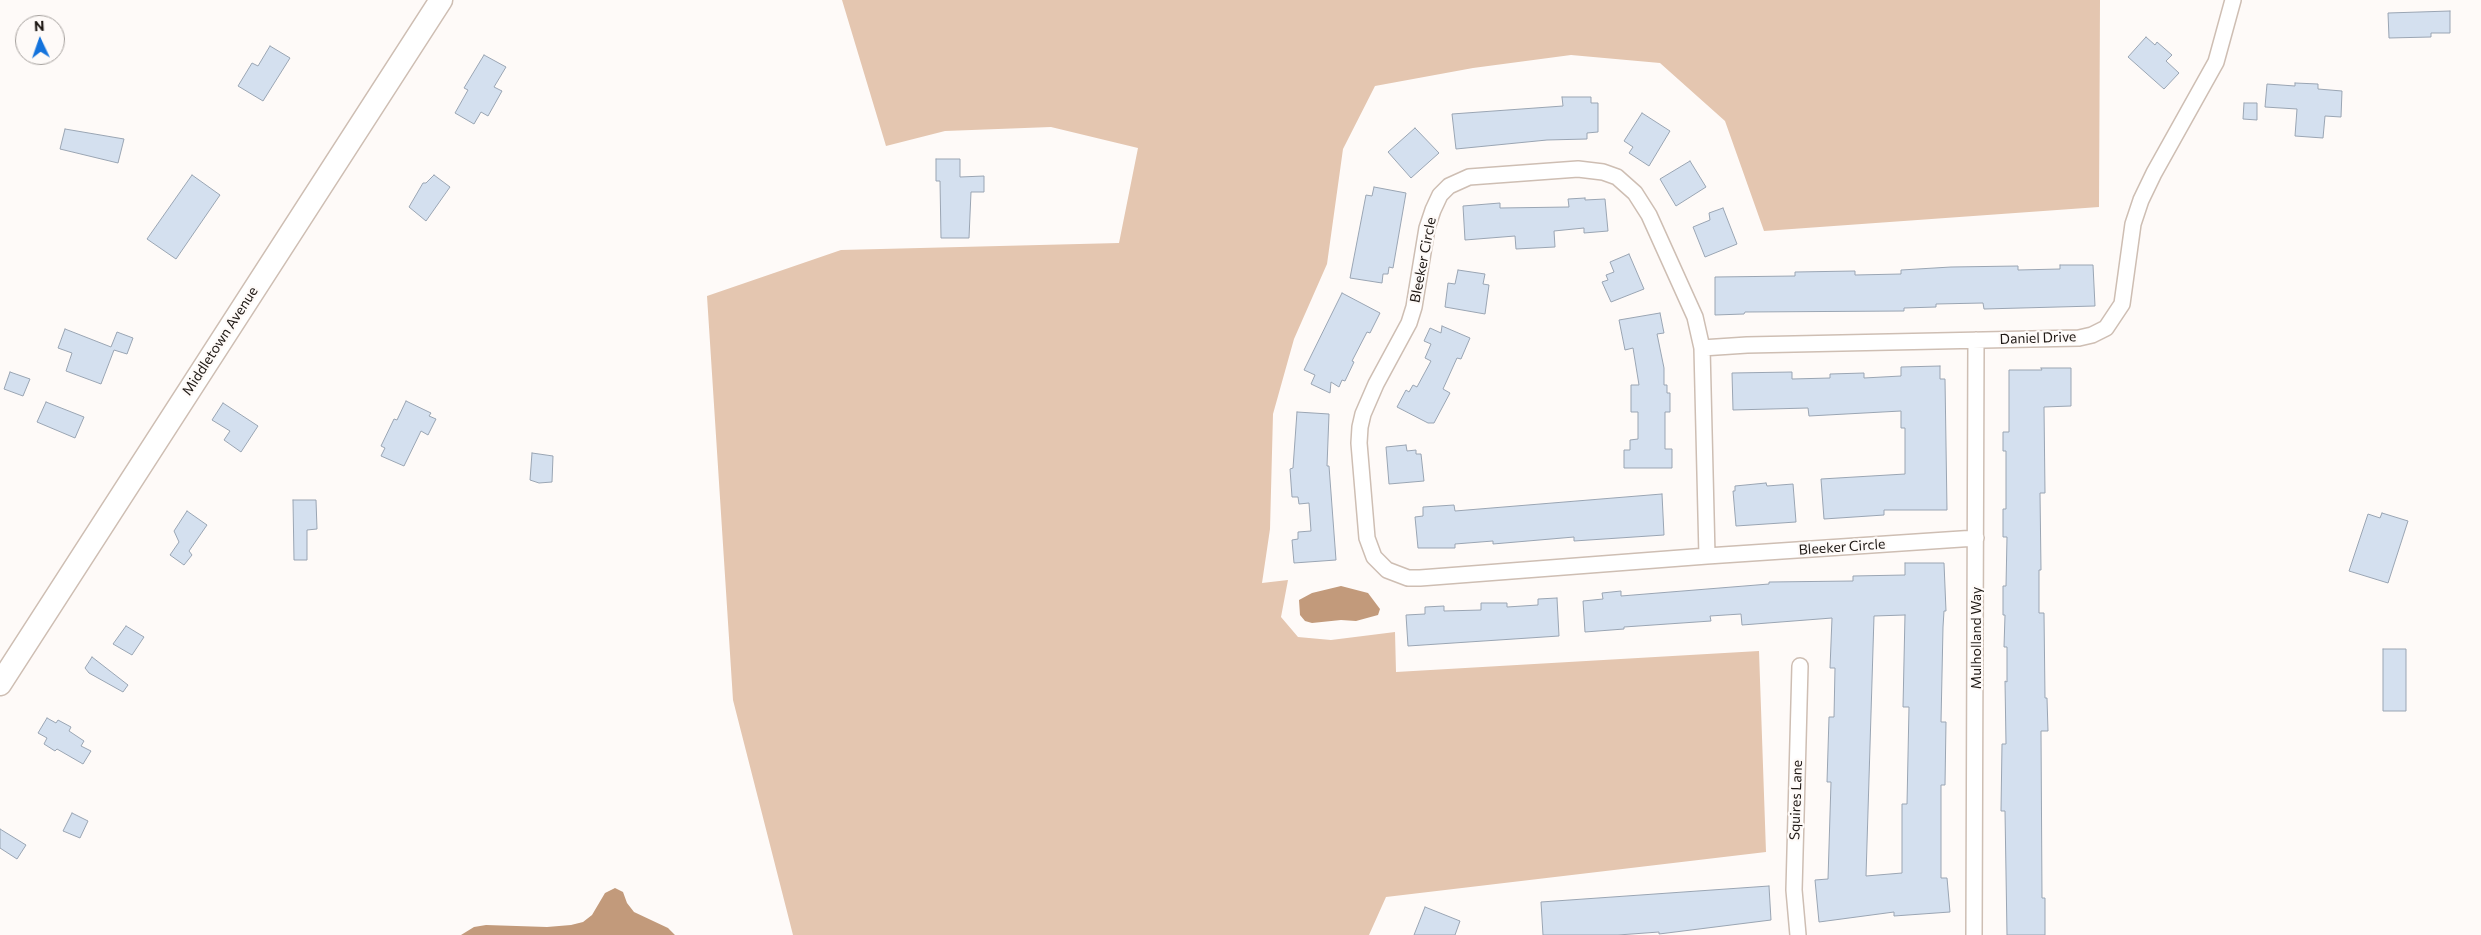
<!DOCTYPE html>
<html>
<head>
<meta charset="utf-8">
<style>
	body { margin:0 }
	#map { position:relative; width:2481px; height:935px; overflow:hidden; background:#fefaf8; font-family:Commissioner,sans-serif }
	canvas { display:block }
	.north { position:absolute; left:15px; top:15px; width:50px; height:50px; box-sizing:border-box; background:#fefaf8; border:1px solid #a5a09d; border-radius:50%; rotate:357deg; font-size:14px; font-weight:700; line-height:20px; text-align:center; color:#1f1915 }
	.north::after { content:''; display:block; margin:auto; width:18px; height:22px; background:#1473dc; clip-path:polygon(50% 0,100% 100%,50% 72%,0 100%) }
</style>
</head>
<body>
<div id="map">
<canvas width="2481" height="935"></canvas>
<div class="north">N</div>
</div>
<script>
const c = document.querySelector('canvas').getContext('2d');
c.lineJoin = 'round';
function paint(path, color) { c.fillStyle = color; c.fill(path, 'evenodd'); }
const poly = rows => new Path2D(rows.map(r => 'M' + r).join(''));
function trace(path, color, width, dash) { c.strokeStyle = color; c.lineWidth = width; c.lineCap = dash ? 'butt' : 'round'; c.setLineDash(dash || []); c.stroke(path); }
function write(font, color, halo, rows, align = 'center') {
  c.font = font + ' Commissioner,sans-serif'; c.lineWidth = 4.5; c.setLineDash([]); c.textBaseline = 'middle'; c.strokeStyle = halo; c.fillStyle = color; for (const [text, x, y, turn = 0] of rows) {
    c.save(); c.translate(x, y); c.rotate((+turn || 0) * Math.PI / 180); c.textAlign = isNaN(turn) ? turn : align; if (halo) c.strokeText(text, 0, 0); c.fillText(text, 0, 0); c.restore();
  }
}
paint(poly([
	[842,0,2100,0,2099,207,1764,231,1725,121,1660,63,1571,55,1473,68,1375,86,1343,149,1327,264,1294,339,1273,414,1270,529,1262,583,1288,580,1281,617,1298,637,1331,640,1395,632,1396,672,1759,651,1766,852,1386,897,1369,935,793,935,733,700,707,296,841,250,1119,243,1138,148,1051,127,945,131,886,146]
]), '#e4c6b0');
paint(poly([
	[1341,586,1368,593,1380,609,1378,615,1356,621,1341,620,1312,623,1305,621,1300,615,1299,600,1312,593],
	[615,888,623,892,627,903,634,912,668,928,675,935,461,935,474,927,486,925,547,927,571,925,583,922,592,915,605,893]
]), '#c29a7b');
const building = poly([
	[2450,11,2450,33,2431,33,2431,37,2389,38,2388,13,2450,11],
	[2146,37,2155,45,2157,42,2172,55,2166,61,2179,73,2164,89,2128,57,2146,37],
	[270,46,290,58,263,101,238,86,252,63,258,66,270,46],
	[484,55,506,67,494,87,502,91,488,116,481,112,474,124,455,113,468,90,464,88,484,55],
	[2295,83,2318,84,2318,89,2342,91,2341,117,2325,116,2323,138,2295,136,2297,109,2265,107,2267,84,2295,86,2295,83],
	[1562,97,1591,97,1591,103,1598,103,1598,132,1587,133,1587,139,1547,140,1456,149,1452,114,1563,106,1562,97],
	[2244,103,2257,103,2257,120,2243,119,2244,103],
	[1642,113,1670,131,1649,166,1629,153,1633,147,1624,141,1642,113],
	[1415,128,1439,153,1411,178,1388,152,1415,128],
	[65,129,124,139,118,163,60,149,65,129],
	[936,159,960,159,960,177,984,176,984,192,971,192,969,238,941,238,940,181,936,181,936,159],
	[1690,161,1706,187,1676,206,1660,179,1690,161],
	[192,175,220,195,176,259,147,239,192,175],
	[434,175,450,187,426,221,409,207,423,183,426,183,434,175],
	[1374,187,1406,193,1393,268,1389,267,1388,274,1383,274,1382,283,1350,278,1366,195,1372,196,1374,187],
	[1585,198,1585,200,1605,199,1608,231,1584,233,1584,228,1554,231,1555,247,1516,249,1515,236,1465,240,1463,206,1500,203,1500,208,1569,207,1568,199,1585,198],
	[1723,208,1737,244,1705,257,1693,227,1710,220,1709,213,1723,208],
	[1629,254,1644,289,1611,302,1602,282,1608,280,1606,275,1614,272,1610,262,1629,254],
	[2060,265,2093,265,2095,306,1984,309,1983,303,1936,304,1936,307,1904,308,1904,311,1745,312,1744,314,1715,315,1715,277,1795,276,1795,272,1855,271,1855,275,1901,274,1901,270,1951,267,2018,266,2018,270,2060,269,2060,265],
	[1458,270,1485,274,1483,284,1489,285,1485,314,1445,307,1448,283,1455,284,1458,270],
	[1342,293,1380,313,1370,333,1367,332,1352,361,1354,362,1345,381,1342,380,1339,387,1331,382,1330,393,1311,384,1315,375,1304,370,1342,293],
	[1660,313,1664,333,1657,334,1664,368,1664,385,1667,385,1667,393,1670,393,1670,412,1665,412,1665,449,1672,449,1672,468,1624,468,1624,450,1630,450,1630,440,1638,439,1638,412,1631,412,1631,385,1639,385,1633,348,1625,350,1619,320,1660,313],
	[1442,326,1470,338,1461,359,1457,358,1443,389,1450,393,1434,423,1428,423,1397,407,1406,390,1409,392,1413,385,1417,387,1431,361,1425,358,1431,344,1424,341,1430,328,1441,333,1442,326],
	[65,329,111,347,117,332,133,338,127,354,114,350,101,384,66,371,72,353,58,348,65,329],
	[1940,366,1940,379,1945,379,1947,510,1884,510,1884,515,1824,519,1821,479,1905,474,1905,428,1901,428,1901,411,1809,416,1808,408,1733,410,1732,373,1792,372,1792,379,1830,378,1830,374,1864,373,1864,378,1901,376,1901,367,1940,366],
	[2041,368,2071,368,2071,406,2044,407,2045,493,2040,493,2041,570,2039,570,2039,613,2044,613,2045,698,2047,698,2048,731,2041,731,2042,898,2045,898,2045,935,2007,935,2005,811,2001,811,2002,744,2006,744,2005,681,2007,682,2007,647,2004,647,2005,615,2003,615,2003,586,2006,586,2007,537,2003,537,2003,509,2006,509,2006,451,2003,451,2003,432,2009,432,2009,370,2042,370,2041,368],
	[10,372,30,379,23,396,4,389,10,372],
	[406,401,431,413,429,416,436,419,428,435,421,431,404,466,381,456,385,448,381,446,394,419,397,420,406,401],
	[46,402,84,417,75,438,37,422,46,402],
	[223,403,258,426,241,452,224,440,230,431,212,420,223,403],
	[1297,412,1329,414,1327,466,1329,466,1336,560,1294,563,1292,540,1298,539,1298,532,1311,531,1309,503,1299,504,1298,497,1292,497,1290,469,1293,468,1297,412],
	[1406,445,1407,451,1416,450,1416,454,1421,454,1424,481,1389,484,1386,447,1406,445],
	[532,453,553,456,552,482,539,483,530,480,532,453],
	[1766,483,1767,486,1793,484,1796,522,1736,526,1733,491,1735,491,1735,486,1766,483],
	[1662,494,1664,535,1574,541,1574,537,1493,544,1493,541,1455,544,1455,548,1418,548,1415,517,1423,516,1423,507,1454,505,1455,511,1662,494],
	[293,500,316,500,317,529,307,530,307,560,294,560,293,500],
	[187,511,207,525,189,551,192,555,184,565,170,555,179,542,174,531,187,511],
	[2382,513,2408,521,2388,583,2349,571,2368,514,2380,518,2382,513],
	[1905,563,1944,563,1946,611,1944,611,1943,627,1941,722,1946,722,1945,785,1941,785,1941,878,1947,878,1950,912,1894,916,1894,912,1819,922,1815,880,1828,879,1831,782,1827,782,1829,717,1834,717,1835,668,1830,668,1832,618,1742,625,1741,614,1710,616,1711,621,1624,627,1624,629,1585,632,1583,601,1603,599,1602,593,1621,591,1621,596,1769,584,1769,582,1853,581,1853,576,1905,575,1905,563],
	[1905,615,1903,707,1909,707,1907,804,1902,804,1902,873,1866,876,1874,616,1905,615],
	[1557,598,1559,636,1408,646,1406,615,1425,614,1425,607,1444,606,1444,611,1481,610,1481,603,1507,603,1507,607,1538,605,1538,599,1557,598],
	[126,626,144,637,132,655,113,644,126,626],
	[2383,649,2406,649,2406,711,2383,711,2383,649],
	[92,657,128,685,123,692,89,673,85,668,92,657],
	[47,718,56,723,58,720,71,727,69,731,84,741,81,746,91,751,83,764,57,749,55,751,44,744,47,738,38,733,47,718],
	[72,813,88,821,80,838,63,831,72,813],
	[0,829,26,845,17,859,0,848,0,829],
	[1769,886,1771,920,1659,934,1659,932,1618,935,1543,935,1541,902,1769,886],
	[1425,907,1460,921,1455,935,1414,935,1425,907]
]);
paint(building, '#d4e0ef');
trace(building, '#9aa5b3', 1);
const minor = poly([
	[1578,169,1603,172,1617,177,1635,193,1649,215,1695,317,1702,348,1707,556,1420,578,1408,578,1387,570,1374,557,1367,538,1359,443,1360,427,1363,414,1376,384,1409,323,1414,307,1427,228,1433,210,1440,195,1449,186,1469,177,1578,169],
	[1702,348,1747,345,2079,338,2092,335,2106,328,2122,304,2133,224,2141,200,2154,173,2216,62,2233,0],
	[1707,556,1976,538],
	[1798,935,1794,890,1800,666],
	[1974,935,1976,340]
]);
const primary = poly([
	[0,684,441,0]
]);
trace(minor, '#cebeb3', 18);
trace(primary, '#cebeb3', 25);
trace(minor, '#fff', 15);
trace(primary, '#fff', 22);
write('14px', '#1f1915', '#fefaf8', [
	["Bleeker Circle",1423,260,-79],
	["Daniel Drive",2038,338,-2],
	["Middletown Avenue",220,341,-57],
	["Bleeker Circle",1842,547,-4],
	["Mulholland Way",1976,638,-90],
	["Squires Lane",1796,800,-88]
]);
</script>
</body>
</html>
